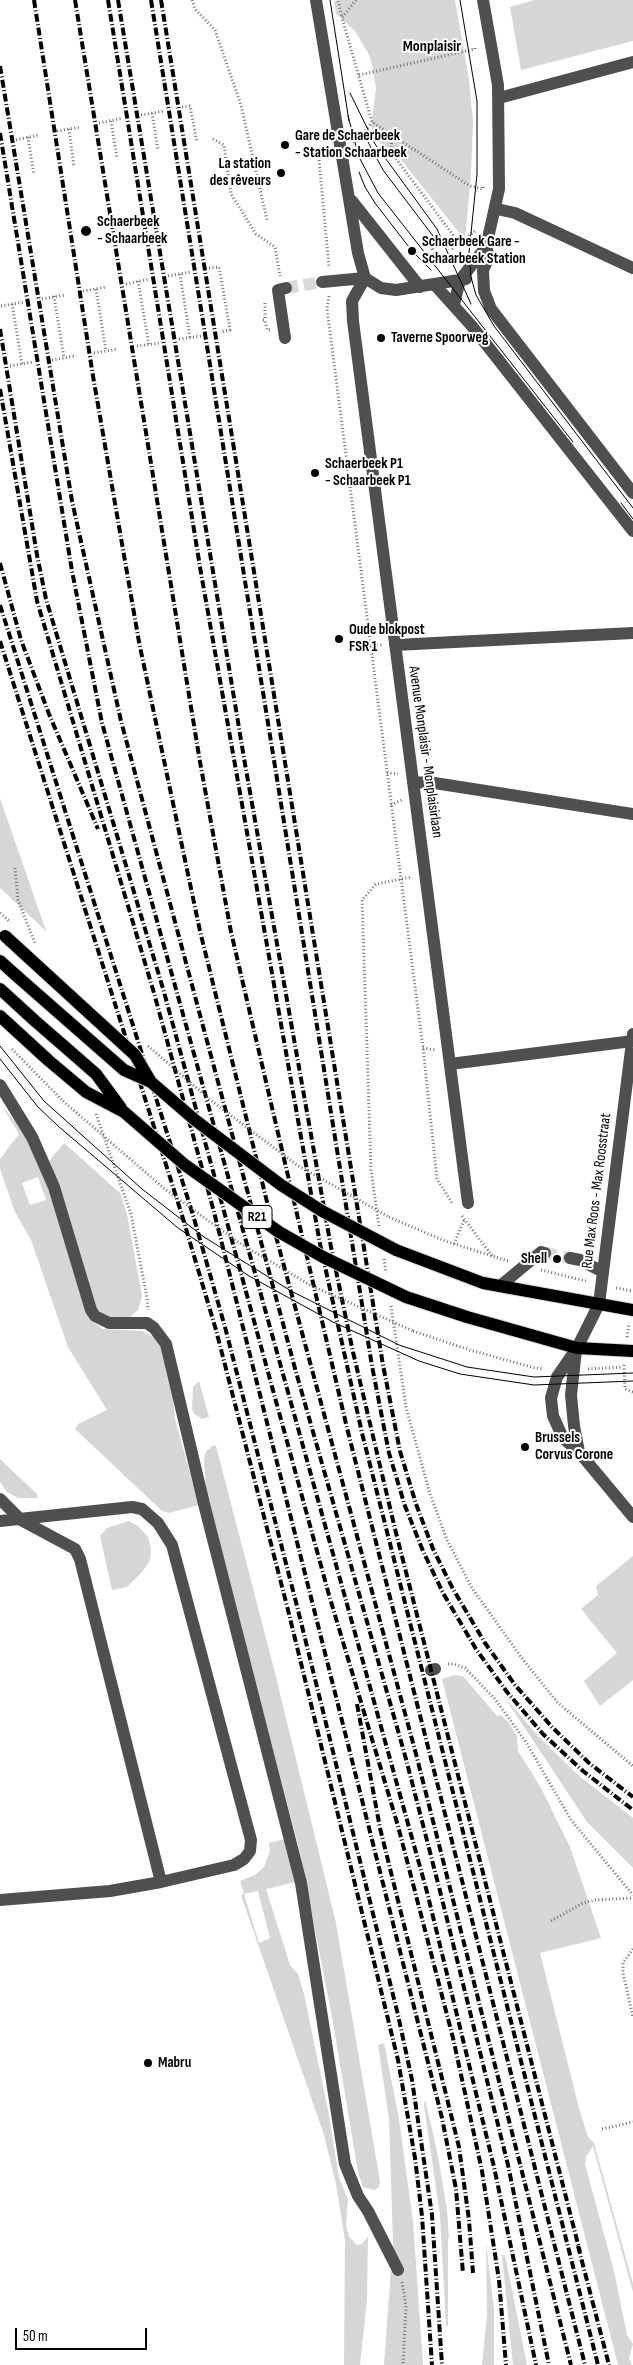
<!DOCTYPE html>
<html>
<head>
<meta charset="utf-8">
<style>
	body { margin:0 }
	#map { position:relative; width:633px; height:2365px; overflow:hidden; background:#fff; font-family:"Sofia Sans Condensed",sans-serif }
	canvas { display:block }
	.scale { position:absolute; left:15px; top:2328px; width:132px; height:22px; box-sizing:border-box; border:2px solid #000; border-top:0; padding-left:6px; font-size:15px; line-height:18px; white-space:nowrap; color:#000; -webkit-text-stroke:4px #fff; paint-order:stroke }
</style>
</head>
<body>
<div id="map">
<canvas width="633" height="2365"></canvas>
<div class="scale">50 m</div>
</div>
<script>
const c = document.querySelector('canvas').getContext('2d');
c.lineJoin = 'round';
function paint(path, color) { c.fillStyle = color; c.fill(path, 'evenodd'); }
const poly = rows => new Path2D(rows.map(r => 'M' + r).join(''));
function trace(path, color, width, dash) { c.strokeStyle = color; c.lineWidth = width; c.lineCap = dash ? 'butt' : 'round'; c.setLineDash(dash || []); c.stroke(path); }
function write(font, color, halo, rows, align = 'center') {
  c.font = font + ' "Sofia Sans Condensed",sans-serif'; c.lineWidth = 4; c.setLineDash([]); c.textBaseline = 'middle'; c.strokeStyle = halo; c.fillStyle = color; for (const [text, x, y, turn = 0] of rows) {
    c.save(); c.translate(x, y); c.rotate((+turn || 0) * Math.PI / 180); c.textAlign = isNaN(turn) ? turn : align; if (halo) c.strokeText(text, 0, 0); c.fillText(text, 0, 0); c.restore();
  }
}
paint(poly([
	[342,0,455,0,469,80,473,122,471,174,465,240,394,151,389,155,374,133,371,127,376,88,372,65,369,55,355,31,336,14,334,1],
	[535,0,633,0,633,41,521,70,510,7],
	[0,799,8,821,46,931,0,888],
	[2,1106,21,1128,44,1170,91,1320,102,1329,142,1331,156,1338,161,1345,173,1393,175,1419,199,1505,169,1513,162,1511,75,1429,78,1424,107,1410,68,1347,31,1240,15,1212,0,1169,0,1159,19,1134],
	[38,1177,46,1200,30,1205,22,1183],
	[64,1143,120,1193,127,1214,142,1296,138,1310,130,1317,114,1318,105,1316,94,1306,49,1161],
	[199,1381,209,1417,202,1419,194,1414,192,1409,193,1387],
	[214,1445,216,1446,274,1669,336,1923,380,2181,379,2187,374,2190,363,2187,358,2172,332,2017,300,1852,206,1492,204,1459,206,1451],
	[0,1459,37,1494,37,1498,18,1498,7,1492,0,1482],
	[129,1521,138,1526,148,1537,151,1549,150,1560,143,1571,127,1587,112,1590,100,1536,107,1528],
	[633,1556,633,1680,600,1706,584,1681,617,1653,581,1609,598,1595,596,1586],
	[454,1675,463,1676,497,1716,501,1715,507,1721,517,1736,518,1751,541,1788,570,1847,601,1938,540,1953,579,2108,588,2137,594,2143,633,2284,633,2292,593,2146,586,2157,585,2164,614,2271,627,2335,633,2344,629,2358,632,2365,618,2365,442,1679],
	[503,1695,539,1737,578,1775,633,1818,633,1868,587,1822],
	[285,1839,296,1882,266,1889,290,1965,298,1974,304,1994,328,2110,339,2178,348,2199,346,2225,349,2237,357,2245,362,2244,368,2237,367,2299,360,2365,344,2365,345,2240,336,2184,324,2135,241,1895,244,1893,240,1881,255,1875,264,1867,270,1851,269,1843],
	[258,1891,270,1938,259,1943,244,1894],
	[384,2043,399,2119,413,2221,423,2365,384,2365,393,2243,389,2119,378,2045],
	[425,2099,437,2151,447,2210,449,2238,448,2238,448,2326,446,2326,440,2216,424,2105],
	[486,2243,494,2309,494,2365,482,2365,487,2315],
	[502,2255,505,2255,527,2365,513,2365]
]), '#d6d6d6');
trace(poly([
	[286,288,322,282],
	[545,1253,570,1258]
]), '#d9d9d9', 12, [12, 6]);
const major = poly([
	[0,961,19,978],
	[0,989,34,1020],
	[0,1016,48,1060],
	[396,1250,483,1283,633,1310],
	[406,1297,467,1317,577,1348,633,1351]
]);
trace(major, '#dbdbdb', 14);
trace(poly([
	[192,0,195,9,215,30,241,105,267,220],
	[356,0,342,18,372,122,470,186,483,189,483,186],
	[338,1,342,17],
	[359,75,475,49,475,46],
	[182,107,190,106,197,142],
	[152,113,158,150],
	[141,115,164,111],
	[111,121,117,158],
	[99,123,123,118],
	[69,129,74,167],
	[57,131,81,127],
	[392,136,391,152,459,243],
	[28,137,34,175],
	[213,139,224,145,231,194,256,234,275,247,280,276],
	[16,140,39,135],
	[353,142,359,140,372,122],
	[326,148,319,160,329,267],
	[430,246,440,259],
	[452,249,475,231],
	[209,268,219,267,230,330,220,332],
	[180,274,190,338],
	[168,276,191,272],
	[138,281,149,345],
	[126,284,150,279],
	[96,289,106,351],
	[83,291,107,287],
	[54,296,64,358],
	[329,296,327,309,423,1048,437,1179,452,1203],
	[42,299,65,295],
	[265,303,265,320],
	[12,304,22,364],
	[1,306,24,302],
	[263,320,265,320,267,330,270,330],
	[179,339,202,336],
	[137,346,160,343],
	[94,353,118,349],
	[52,360,75,356],
	[10,366,33,362],
	[370,645,382,645],
	[387,773,398,774],
	[391,805,402,800],
	[15,868,18,900,35,943],
	[423,1048,435,1050],
	[12,1049,63,1101],
	[96,1114,131,1214,147,1298,148,1310],
	[462,1216,493,1257],
	[389,1217,445,1241,508,1261],
	[379,1226,371,1170,362,900,376,884,412,877],
	[454,1244,464,1220],
	[384,1259,386,1273],
	[541,1270,586,1281],
	[616,1288,633,1291],
	[391,1306,406,1407,430,1494,447,1540,472,1588,521,1657,557,1702,633,1766],
	[413,1331,470,1350,535,1368,544,1369],
	[627,1337,629,1323],
	[624,1365,625,1389,633,1392],
	[588,1369,623,1367],
	[448,1664,454,1664,465,1668,495,1699,526,1742,571,1820,633,1895],
	[551,1921,583,1903,595,1900,633,1898],
	[633,1949,623,1963,623,1973,633,2017],
	[602,2129,633,2122],
	[402,2282,406,2306,403,2365]
]), '#717171', 3, [1, 2.5]);
trace(poly([
	[316,0,358,253,365,278],
	[499,98,633,62],
	[352,201,420,287],
	[497,209,515,213,633,268],
	[486,247,489,257,483,270,484,291,491,309,633,493],
	[365,278,352,301,353,321,468,1203],
	[322,282,365,278,381,288,396,290,466,279],
	[434,284,471,325,633,531],
	[454,304,460,280,486,247,499,189,498,85,483,0],
	[285,338,278,290,286,288],
	[395,645,633,633],
	[413,783,428,782,633,814],
	[633,1034,599,1304,577,1348,557,1377,551,1398,553,1416,563,1438,579,1452,633,1517],
	[450,1064,633,1041],
	[0,1085,32,1137,54,1187,91,1310,95,1316,109,1323,147,1323,154,1328,166,1344,204,1504,301,1883,345,2164,358,2196,368,2211,398,2270],
	[570,1258,580,1260,603,1272],
	[500,1286,541,1252,545,1253],
	[576,1350,571,1395,574,1426,579,1452],
	[0,1499,21,1520,75,1549,80,1559,161,1882,110,1891,0,1900],
	[0,1521,132,1507,142,1509,158,1523,172,1545,251,1840,250,1851,244,1859,234,1865,161,1882],
	[431,1670,435,1669]
]), '#4f4f4f', 12);
trace(major, '#000', 12);
trace(poly([
	[330,0,349,121],
	[460,0,477,101,477,174,469,253,471,277,476,295,494,326,633,508],
	[350,93,375,144,437,229,471,304],
	[348,116,359,157,378,193,573,442],
	[368,142,383,170,439,244],
	[359,172,365,187,375,203,412,251,431,270],
	[621,503,633,519],
	[0,1046,44,1101,142,1189,204,1237,291,1291,399,1345,467,1367,534,1377,633,1373],
	[0,1059,38,1107,58,1126,178,1228,249,1276,333,1322,419,1361,460,1374,534,1385,633,1381]
]), '#000', 1);
trace(poly([
	[34,0,93,376,139,642,200,931,271,1218,416,1754,571,2365],
	[75,0,200,762,231,932,347,1428,585,2365],
	[108,0,201,573,320,1244,362,1433,598,2365],
	[118,0,245,764,331,1247,353,1352,396,1533,580,2252],
	[151,0,372,1366,389,1453,405,1506,423,1551,443,1593,476,1649,507,1692,543,1734,583,1771,633,1810],
	[161,0,383,1365,400,1451,416,1504,433,1549,453,1589,485,1643,515,1685,552,1727,589,1763,633,1797],
	[0,66,72,501,121,721,296,1372,406,1759,440,1891,508,2165,549,2365],
	[0,133,72,571,102,723,427,1892,494,2167,536,2365],
	[0,329,37,555,46,599,164,992,329,1595,398,1826,453,2038,482,2171,499,2280,506,2365],
	[0,389,37,601,154,993,214,1212,442,2118,456,2189,463,2273],
	[0,563,21,640,49,714,98,829],
	[0,605,193,1215,225,1327,298,1610,398,2015,412,2080,432,2215,442,2365],
	[0,641,181,1212,216,1330,288,1610,398,2060,415,2158,422,2216,432,2365],
	[357,1704,380,1828,459,2147,469,2220,473,2273],
	[578,2246,609,2365]
]), '#000', 4, [8, 2.5, 1, 2.5]);
const majorBridge = poly([
	[5,936,135,1055,151,1082,195,1120,281,1185,322,1211,396,1250],
	[19,978,124,1070,151,1082],
	[34,1020,96,1074,121,1108],
	[48,1060,86,1092,124,1112,185,1165,279,1232,323,1257,406,1297]
]);
trace(majorBridge, '#dbdbdb', 14, []);
trace(poly([
	[0,913,9,921],
	[148,1046,213,1102,297,1165,389,1217],
	[63,1101,166,1190,238,1242,310,1285,413,1331]
]), '#717171', 3, [1, 2.5]);
trace(majorBridge, '#000', 12);
for (const [x, y, r, color] of [
	[285,145,5,"#000"],
	[281,173,5,"#000"],
	[86,231,6,"#000"],
	[412,251,5,"#000"],
	[381,338,5,"#000"],
	[315,473,5,"#000"],
	[339,639,5,"#000"],
	[557,1259,5,"#000"],
	[525,1447,5,"#000"],
	[148,2063,5,"#000"]
]) { const dot = new Path2D(); dot.arc(x, y, r, 0, 2 * Math.PI); c.fillStyle = color; c.fill(dot); trace(dot, '#fff', 2); }
for (const [x, y, w] of [
	[257,1217,30]
]) { const box = new Path2D(); box.roundRect(x - w / 2, y - 11.5, w, 23, 4); c.fillStyle = '#fff'; c.fill(box); trace(box, '#000', 1); }
write('bold 14px', '#000', null, [
	["R21",257,1217]
]);
write('bold 15px', '#000', '#fff', [
	["Gare de Schaerbeek",295,136],
	["- Station Schaarbeek",295,153],
	["La station",271,164,"right"],
	["des rêveurs",271,181,"right"],
	["Schaerbeek",97,222],
	["- Schaarbeek",97,239],
	["Schaerbeek Gare -",422,242],
	["Schaarbeek Station",422,259],
	["Taverne Spoorweg",391,338],
	["Schaerbeek P1",325,464],
	["- Schaarbeek P1",325,481],
	["Oude blokpost",349,630],
	["FSR 1",349,647],
	["Shell",547,1259,"right"],
	["Brussels",535,1438],
	["Corvus Corone",535,1455],
	["Mabru",158,2063]
], 'left');
write('15px', '#000', '#fff', [
	["Avenue Monplaisir - Monplaisirlaan",425,752,82],
	["Rue Max Roos - Max Roosstraat",597,1191,-83]
]);
write('bold 16px', '#000', '#fff', [
	["Monplaisir",432,47]
]);
</script>
</body>
</html>
